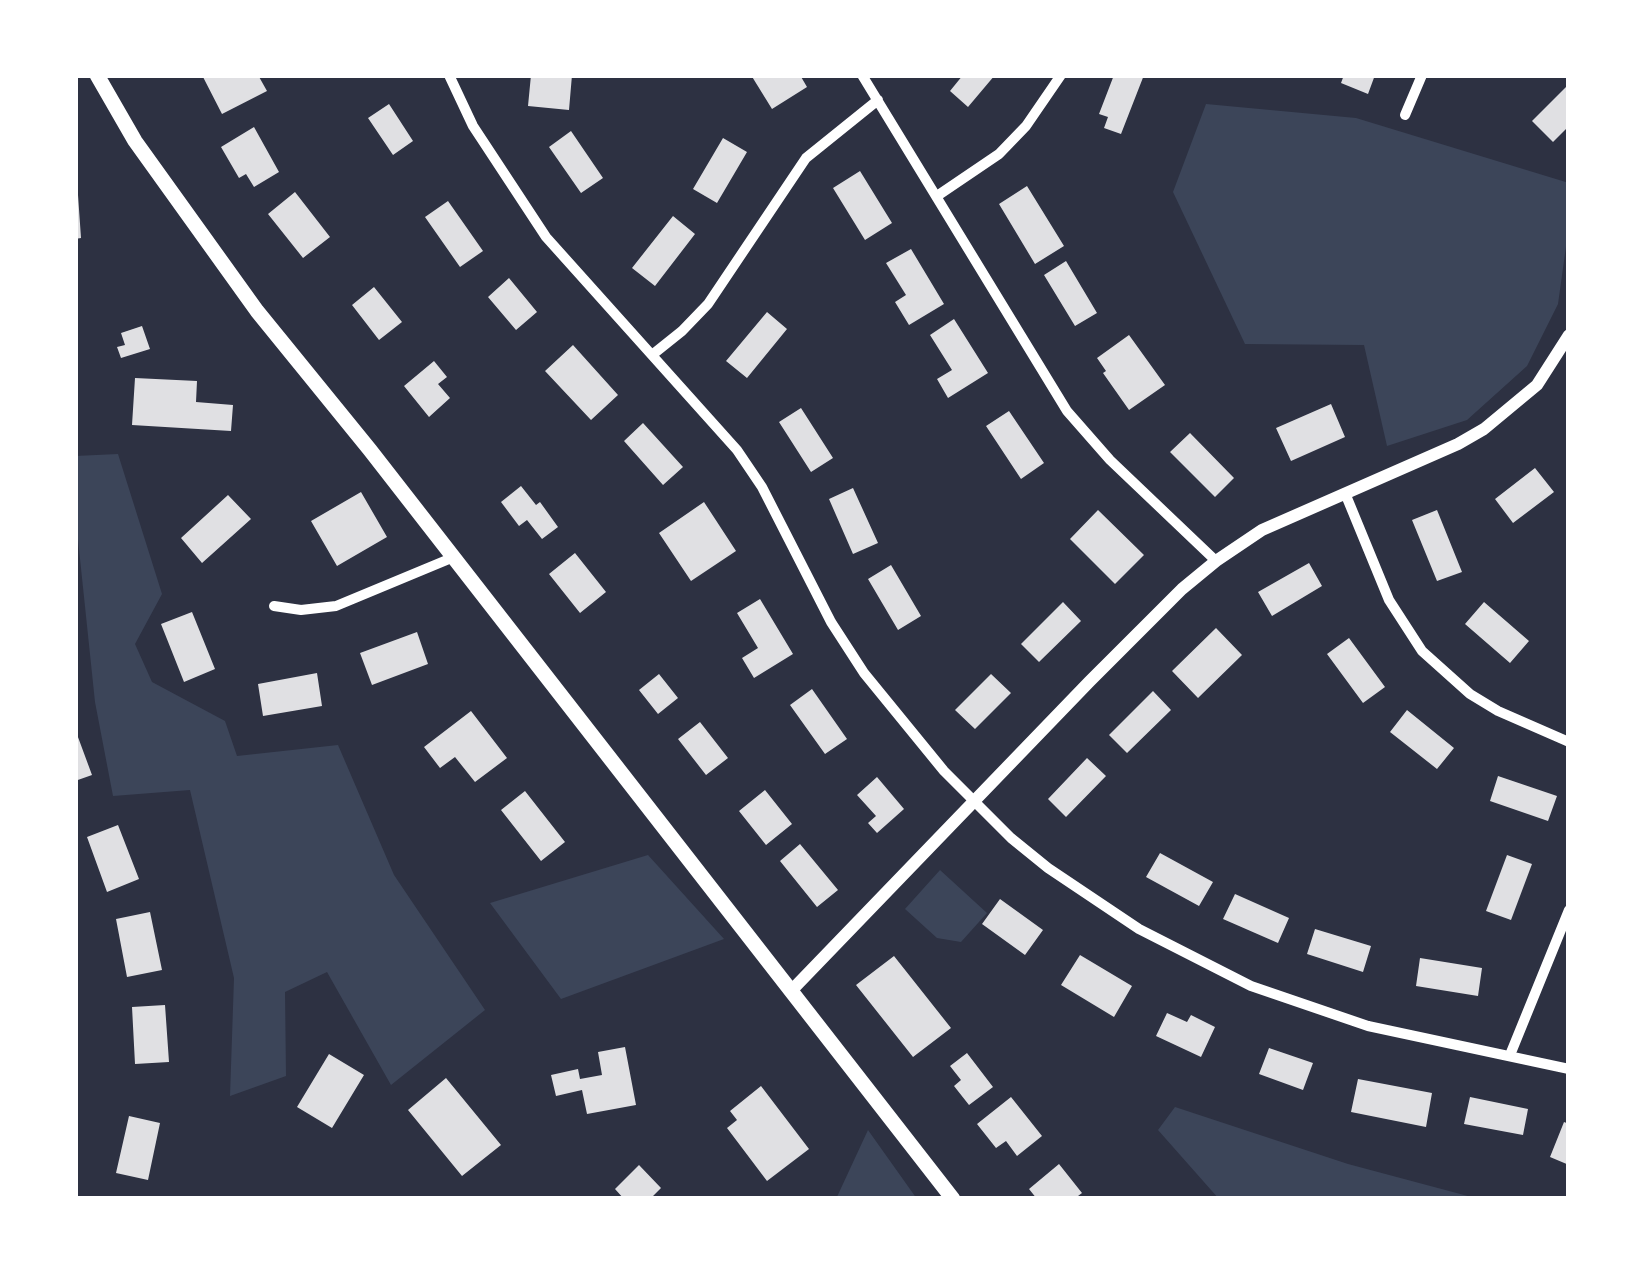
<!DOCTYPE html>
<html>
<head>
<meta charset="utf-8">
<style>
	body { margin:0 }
	#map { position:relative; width:1644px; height:1274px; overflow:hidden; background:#2d3142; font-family:Roboto,sans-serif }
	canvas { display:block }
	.frame { position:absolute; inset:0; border:78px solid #fff; pointer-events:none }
</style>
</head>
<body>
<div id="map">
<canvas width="1644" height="1274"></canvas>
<div class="frame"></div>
</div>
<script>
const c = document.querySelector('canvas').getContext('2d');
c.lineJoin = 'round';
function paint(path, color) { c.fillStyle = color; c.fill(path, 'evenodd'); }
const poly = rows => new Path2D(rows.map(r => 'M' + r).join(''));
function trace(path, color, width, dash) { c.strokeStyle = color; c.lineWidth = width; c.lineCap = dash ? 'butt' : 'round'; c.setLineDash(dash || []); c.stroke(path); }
paint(poly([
	[1206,104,1356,118,1569,183,1569,225,1558,304,1527,366,1467,420,1387,446,1364,345,1245,344,1173,192],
	[118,454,162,594,135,644,152,682,225,721,237,756,338,745,394,875,485,1010,391,1085,327,972,285,992,286,1076,230,1096,234,978,190,790,113,796,95,702,75,511,75,456],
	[648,855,724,939,561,999,490,903],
	[940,870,987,913,961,942,937,938,905,909],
	[1175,1107,1348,1164,1479,1199,1219,1199,1158,1130],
	[868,1130,917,1199,836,1199]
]), '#3c4559');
paint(poly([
	[202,75,258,75,267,91,222,114],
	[531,75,572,75,569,110,528,106],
	[751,75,800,75,807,87,772,109],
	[963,75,995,75,968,107,950,91],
	[1114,75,1144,75,1121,134,1104,128,1108,117,1099,114],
	[1344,75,1375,75,1368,94,1341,83],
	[1569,84,1569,126,1553,142,1532,121],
	[389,104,413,141,393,155,368,118],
	[254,127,279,172,254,187,246,174,239,178,221,147],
	[571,131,603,178,581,193,549,147],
	[723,138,747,152,717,203,693,189],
	[860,171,892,223,865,240,833,188],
	[1027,186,1064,246,1035,264,999,204],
	[295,192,330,237,303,258,268,214],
	[75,195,78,195,81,238,75,239],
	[448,201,483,251,460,267,425,217],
	[673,216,695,234,655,286,632,268],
	[911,249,944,304,909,325,895,302,906,295,886,263],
	[1066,261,1097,313,1075,326,1044,275],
	[509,278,537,312,516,330,488,297],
	[374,287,402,322,379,340,352,305],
	[767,312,787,329,747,378,726,361],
	[954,319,988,373,948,398,937,379,952,370,930,335],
	[142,326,150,349,121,358,117,347,125,345,121,333],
	[1129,335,1165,385,1129,410,1103,373,1106,371,1097,358],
	[573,345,618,395,591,420,545,371],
	[434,361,447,377,438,384,450,398,429,417,404,386],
	[135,378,197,381,196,402,233,405,231,431,132,425],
	[1331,404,1345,437,1291,461,1276,428],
	[801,408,833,458,811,472,779,422],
	[1009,411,1044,463,1021,479,986,426],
	[643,423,683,467,663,485,624,441],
	[1190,433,1234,478,1215,497,1170,452],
	[1535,468,1554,492,1513,523,1495,499],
	[521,486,536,505,540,502,558,527,542,539,527,520,519,526,501,502],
	[853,488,878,543,853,554,829,499],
	[361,492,387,537,337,566,311,521],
	[228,495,251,519,202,563,181,538],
	[704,502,736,551,691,581,659,533],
	[1098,510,1144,555,1115,584,1070,539],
	[1437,510,1462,572,1437,581,1412,520],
	[575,553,606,592,580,613,549,574],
	[1309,563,1322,586,1272,616,1258,592],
	[891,565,921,616,898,630,868,579],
	[760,599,793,654,754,678,742,658,758,648,737,613],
	[1063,602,1081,621,1039,662,1021,644],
	[1484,602,1529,641,1510,663,1465,624],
	[192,612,215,669,184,682,161,624],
	[1216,628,1242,655,1198,698,1172,671],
	[417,632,428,664,372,685,360,653],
	[1349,638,1385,687,1363,703,1327,654],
	[317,673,322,706,263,716,258,684],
	[659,674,678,698,658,714,639,690],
	[991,674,1011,693,975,729,955,710],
	[812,689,847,739,825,754,790,705],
	[1153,691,1171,710,1127,753,1109,735],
	[1407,710,1454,748,1437,769,1390,732],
	[471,711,507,758,475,782,455,757,440,768,424,747],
	[700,722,728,758,706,775,678,739],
	[75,729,92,775,75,781],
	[1087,758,1106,776,1066,817,1048,799],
	[1498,776,1557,796,1548,821,1490,801],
	[877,777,904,809,877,833,868,823,876,816,857,795],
	[765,790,792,824,766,845,739,811],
	[525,791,565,842,541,861,501,810],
	[118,825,139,879,107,892,87,837],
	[800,844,838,890,817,907,780,861],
	[1160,853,1213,882,1199,906,1146,877],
	[1507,855,1532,864,1511,920,1486,911],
	[1235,894,1289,918,1278,943,1223,919],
	[1000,899,1043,930,1025,955,982,924],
	[150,912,162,970,127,977,116,919],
	[1315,929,1371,946,1363,972,1307,954],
	[1080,955,1132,986,1114,1017,1061,985],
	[894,956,951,1028,913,1057,856,985],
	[1420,958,1482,968,1478,996,1416,986],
	[165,1005,169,1062,135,1064,132,1007],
	[1167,1013,1187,1022,1191,1015,1215,1027,1201,1057,1156,1036],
	[625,1047,636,1105,587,1114,582,1090,556,1096,551,1075,578,1069,580,1079,602,1075,598,1052],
	[1269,1048,1313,1063,1303,1090,1259,1074],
	[967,1053,993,1087,969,1105,954,1086,961,1080,950,1066],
	[329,1054,364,1075,332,1128,297,1107],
	[446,1078,501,1145,462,1176,408,1110],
	[1358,1079,1432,1093,1426,1127,1351,1112],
	[761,1086,809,1149,767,1181,727,1128,737,1120,730,1111],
	[1011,1097,1042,1136,1017,1156,1006,1141,996,1148,977,1124],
	[1470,1097,1528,1109,1523,1135,1464,1124],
	[129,1116,160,1123,148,1180,116,1173],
	[1564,1122,1569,1124,1569,1165,1550,1157],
	[1059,1164,1082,1193,1074,1199,1037,1199,1029,1189],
	[639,1165,661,1188,650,1199,624,1199,615,1189]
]), '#e0e0e3');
trace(poly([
	[449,75,473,126,546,237,737,450,762,487,831,622,864,673,944,771,1011,838,1048,868,1139,929,1251,986,1368,1026,1569,1069],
	[862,75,1067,411,1110,460,1216,561],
	[1405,115,1422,75],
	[937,196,999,154,1026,126,1061,75],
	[652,355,682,331,708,304,806,158,878,100],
	[1345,493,1389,600,1422,651,1470,694,1498,711,1569,742],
	[274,606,301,610,336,606,454,557],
	[1510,1055,1569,910]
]), '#fff', 10);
trace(poly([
	[791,991,1089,682,1182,589,1216,561,1262,530,1458,444,1484,429,1537,385,1569,335]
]), '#fff', 12);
trace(poly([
	[97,75,135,141,257,311,370,450,953,1199]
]), '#fff', 15);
</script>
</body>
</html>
